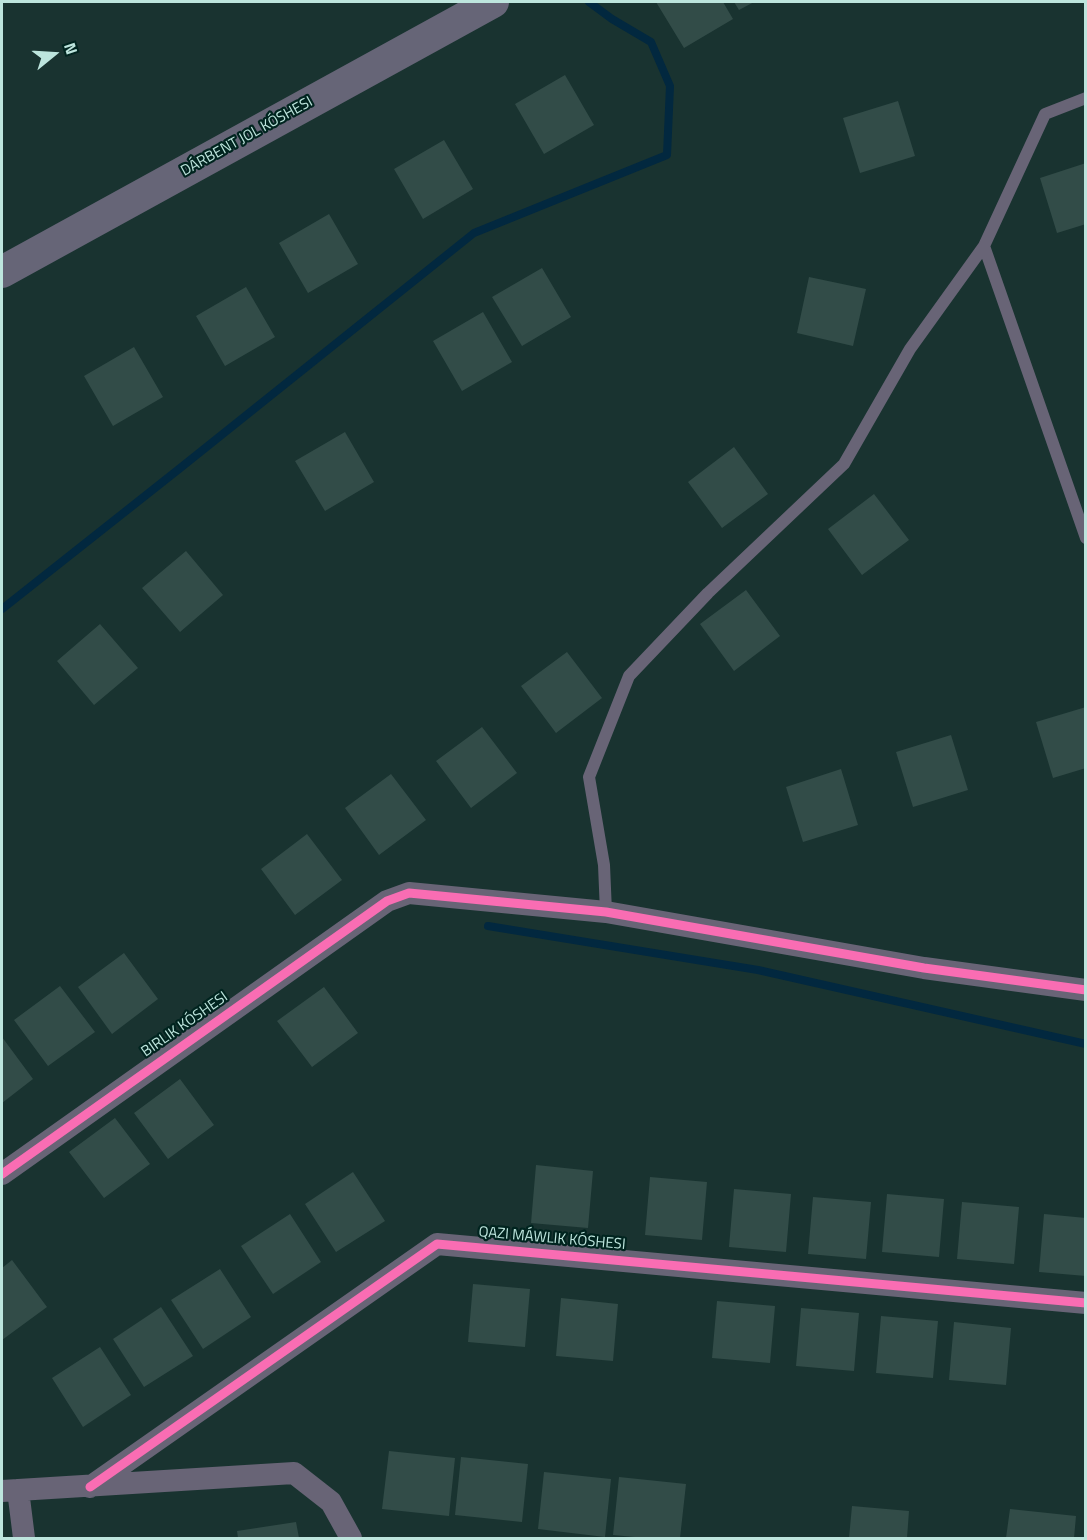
<!DOCTYPE html>
<html>
<head>
<meta charset="utf-8">
<style>
	body { margin:0 }
	#map { position:relative; width:1087px; height:1540px; overflow:hidden; background:#193330; font-family:"Titillium Web",sans-serif }
	canvas { display:block }
	.frame { position:absolute; inset:0; border:3px solid #bde5dd; pointer-events:none }
	.north { position:absolute; left:24px; top:24px; width:60px; height:60px; -webkit-text-stroke:4px #00241f; paint-order:stroke; rotate:72deg; font-size:16px; font-weight:700; line-height:24px; text-align:center; color:#bde5dd }
	.north::after { content:''; display:block; margin:auto; width:21px; height:27px; background:#bde5dd; clip-path:polygon(50% 0,100% 100%,50% 72%,0 100%) }
</style>
</head>
<body>
<div id="map">
<canvas width="1087" height="1540"></canvas>
<div class="frame"></div>
<div class="north">N</div>
</div>
<script>
const c = document.querySelector('canvas').getContext('2d');
c.lineJoin = 'round';
const poly = rows => new Path2D(rows.map(r => 'M' + r).join(''));
function trace(path, color, width, dash) { c.strokeStyle = color; c.lineWidth = width; c.lineCap = dash ? 'butt' : 'round'; c.setLineDash(dash || []); c.stroke(path); }
function paint(path, color) { c.fillStyle = color; c.fill(path, 'evenodd'); }
function write(font, color, halo, rows, align = 'center') {
  c.font = font + ' "Titillium Web",sans-serif'; c.lineWidth = 4.5; c.setLineDash([]); c.textBaseline = 'middle'; c.strokeStyle = halo; c.fillStyle = color; for (const [text, x, y, turn = 0] of rows) {
    c.save(); c.translate(x, y); c.rotate((+turn || 0) * Math.PI / 180); c.textAlign = isNaN(turn) ? turn : align; if (halo) c.strokeText(text, 0, 0); c.fillText(text, 0, 0); c.restore();
  }
}
trace(poly([
	[2,609,179,469,474,233,667,155,670,86,651,42,612,19,589,2],
	[488,926,758,970,1086,1044]
]), '#02283f', 8);
paint(poly([
	[656,2,723,2,733,19,684,48],
	[734,2,754,2,739,10],
	[565,75,594,125,544,154,515,104],
	[898,101,915,156,860,173,843,118],
	[444,140,473,189,423,219,394,169],
	[1086,163,1086,224,1057,233,1040,178],
	[329,214,358,264,308,293,279,243],
	[542,268,571,317,522,346,492,297],
	[809,277,866,289,853,346,797,333],
	[246,287,275,337,225,366,196,316],
	[483,312,512,362,462,391,433,341],
	[134,347,163,397,113,426,84,376],
	[345,432,374,482,325,511,295,461],
	[734,447,768,494,722,528,688,482],
	[874,494,909,540,862,575,828,529],
	[186,551,223,595,180,632,142,588],
	[746,590,780,636,734,671,700,624],
	[100,624,138,668,94,705,57,661],
	[567,652,602,698,556,733,521,686],
	[1086,707,1086,768,1053,778,1036,722],
	[482,727,517,773,471,808,436,761],
	[951,735,968,790,913,807,896,752],
	[841,769,858,825,803,842,786,787],
	[391,774,426,820,379,855,345,808],
	[307,834,342,880,295,915,261,869],
	[124,953,158,999,112,1034,78,987],
	[60,986,95,1032,48,1066,14,1020],
	[324,987,358,1033,312,1067,277,1021],
	[2,1037,33,1079,2,1103],
	[180,1079,214,1125,168,1159,134,1113],
	[115,1118,150,1164,104,1198,69,1152],
	[536,1165,593,1171,588,1228,531,1223],
	[353,1172,385,1221,336,1252,305,1204],
	[650,1177,707,1182,702,1240,645,1235],
	[734,1189,791,1194,786,1252,729,1247],
	[887,1194,944,1199,939,1257,882,1252],
	[813,1197,871,1202,866,1259,808,1254],
	[962,1202,1019,1207,1014,1264,957,1259],
	[290,1214,321,1262,273,1294,241,1246],
	[1044,1214,1086,1218,1086,1276,1039,1272],
	[12,1260,47,1307,2,1340,2,1268],
	[220,1269,251,1317,203,1349,171,1300],
	[473,1284,530,1289,525,1347,468,1342],
	[561,1298,618,1304,613,1361,556,1356],
	[717,1301,775,1306,770,1363,712,1358],
	[161,1307,193,1356,144,1387,113,1339],
	[801,1308,859,1313,854,1371,796,1366],
	[881,1316,938,1321,933,1378,876,1373],
	[954,1322,1011,1328,1006,1385,949,1380],
	[100,1347,131,1395,83,1427,52,1378],
	[389,1451,455,1458,449,1516,382,1509],
	[461,1457,528,1464,522,1522,455,1515],
	[544,1472,611,1479,605,1537,538,1529],
	[619,1477,686,1484,680,1538,645,1538,613,1535],
	[852,1506,909,1511,907,1538,849,1538],
	[1010,1509,1076,1516,1074,1538,1006,1538],
	[296,1522,299,1538,238,1538,237,1531]
]), '#324c48');
trace(poly([
	[984,246,1086,538],
	[606,912,604,865,589,777,629,676,708,593,844,464,910,349,984,246,1045,114,1086,98]
]), '#686476', 12);
trace(poly([
	[2,1174,387,901,409,893,606,912,924,968,1086,990],
	[90,1487,437,1244,1086,1303],
	[18,1490,24,1538],
	[2,1491,294,1473,331,1502,351,1538]
]), '#686476', 22);
trace(poly([
	[2,272,493,2]
]), '#666577', 32);
trace(poly([
	[2,1174,387,901,409,893,606,912,924,968,1086,990],
	[90,1487,437,1244,1086,1303]
]), '#f96db3', 9);
write('15px', '#bde5dd', '#00241f', [
	["DÁRBENT JOL KÓSHESI",247,137,-29],
	["BIRLIK KÓSHESI",185,1025,-35],
	["QAZI MÁWLIK KÓSHESI",552,1239,5]
]);
</script>
</body>
</html>
